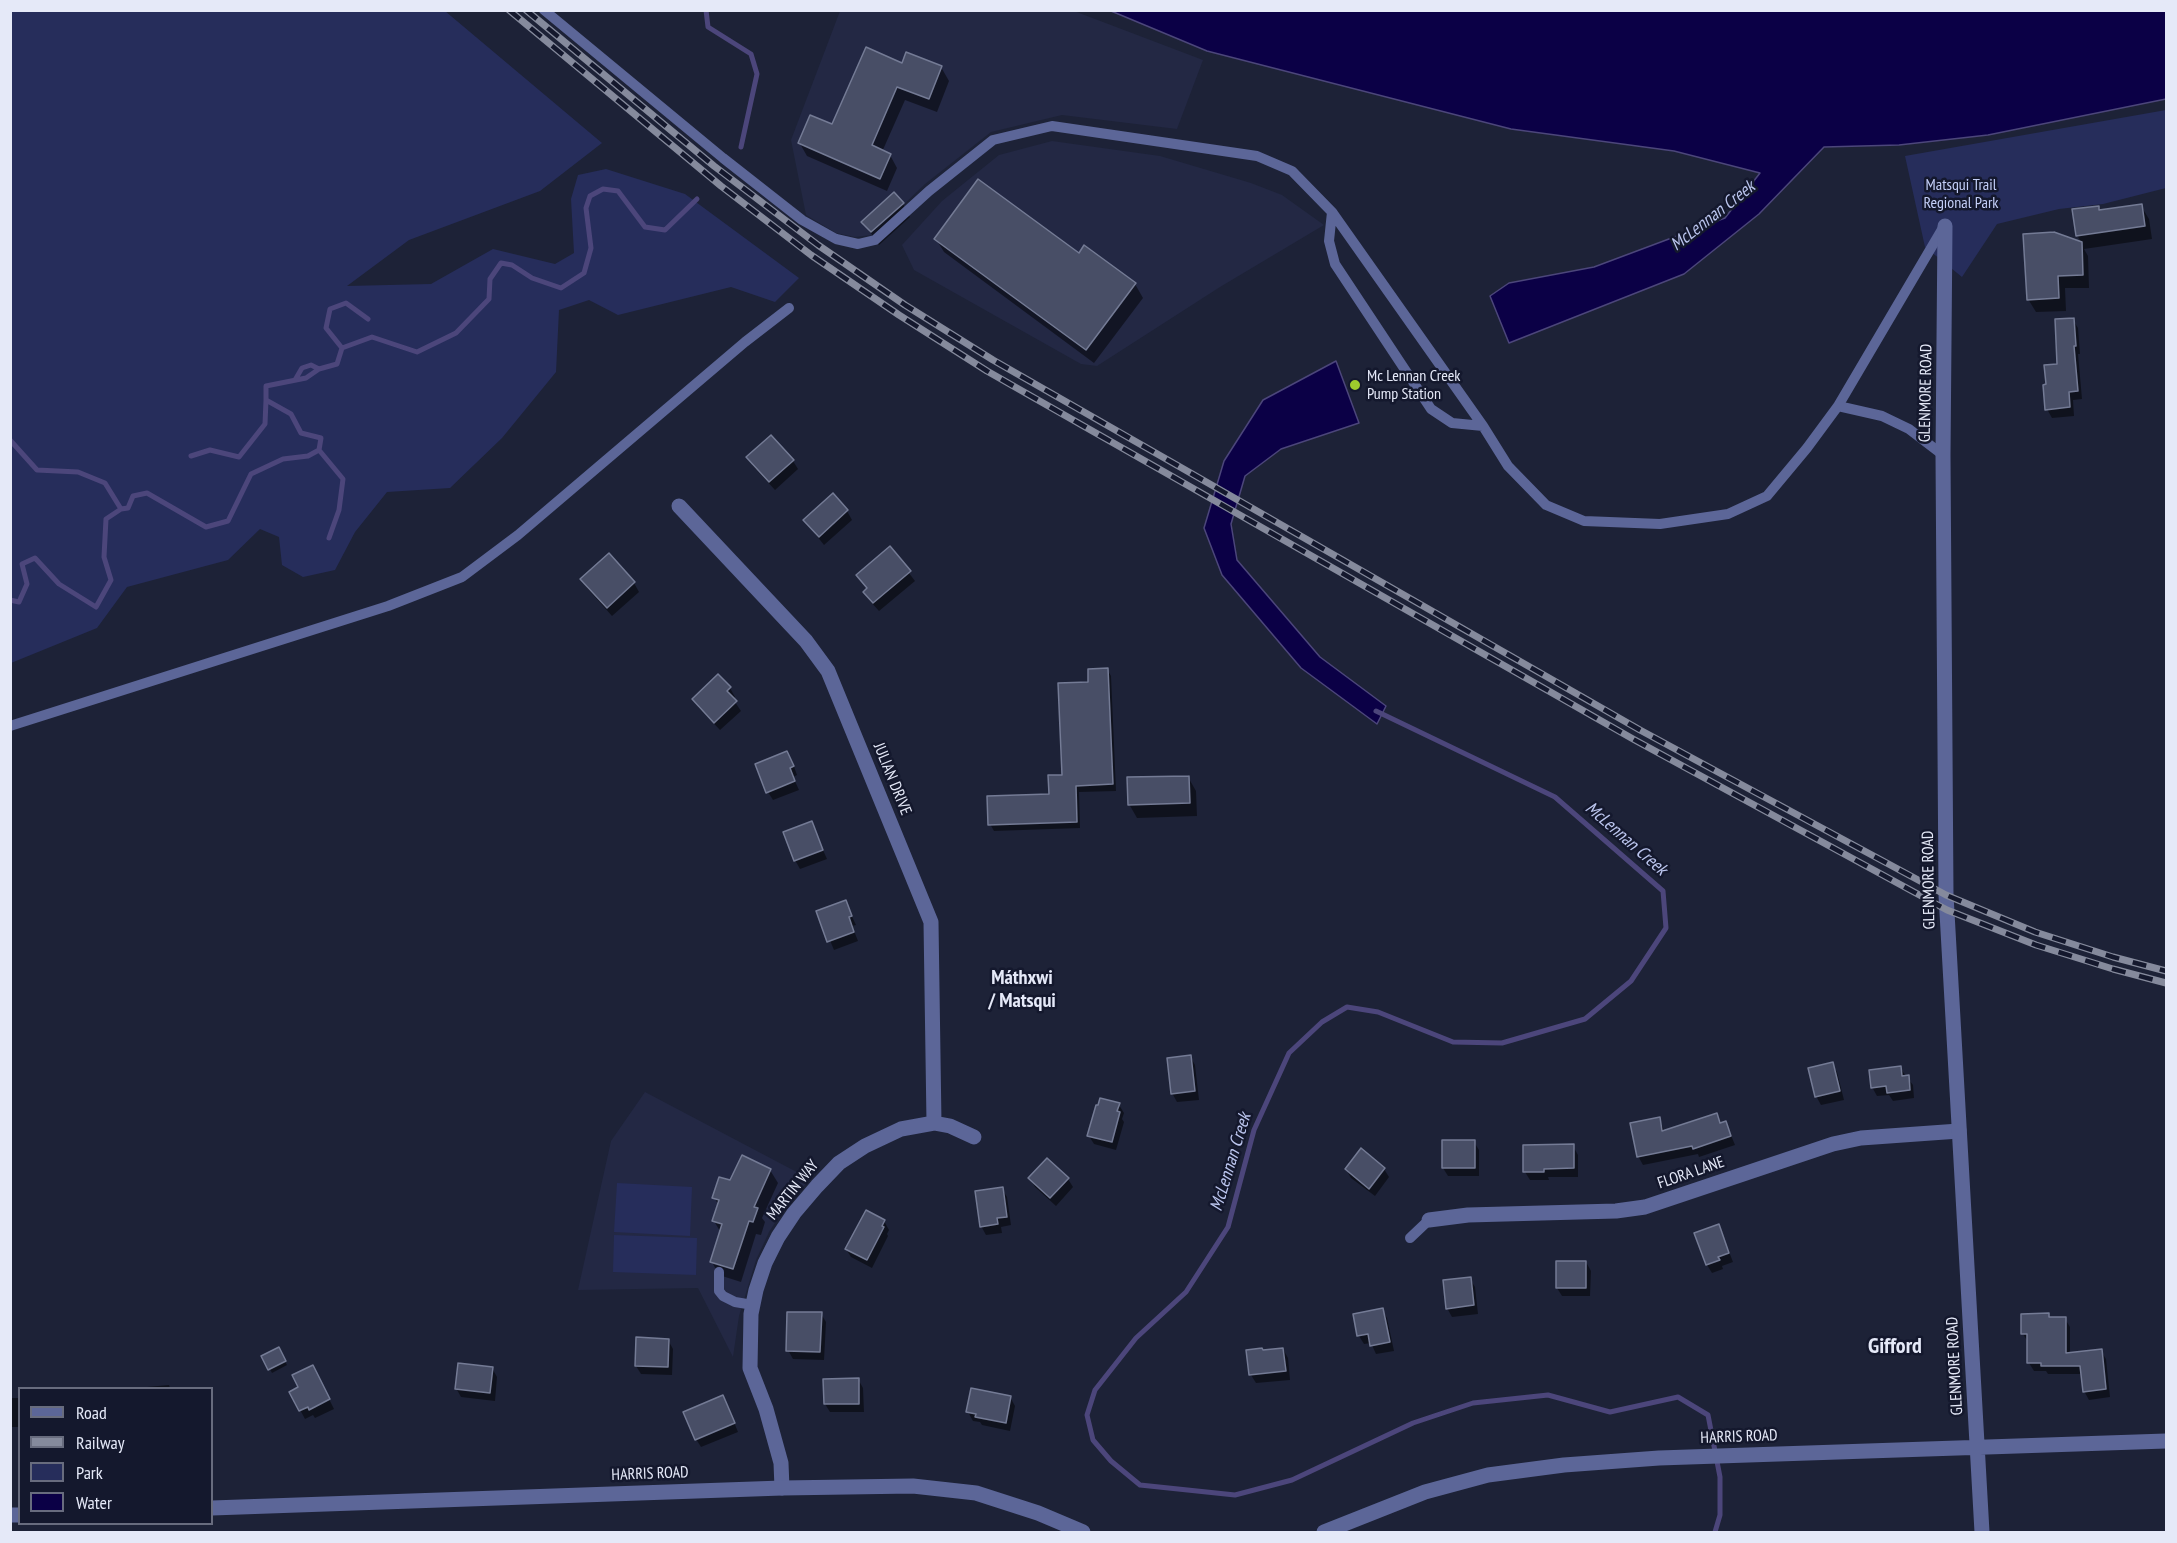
<!DOCTYPE html>
<html>
<head>
<meta charset="utf-8">
<style>
	body { margin:0 }
	#map { position:relative; width:2177px; height:1543px; overflow:hidden; background:#1d2237; font-family:"PT Sans Narrow",sans-serif }
	canvas { display:block }
	.frame { position:absolute; inset:0; border:12px solid #e5e9f8; pointer-events:none }
	.legend { position:absolute; left:18px; top:1387px; width:195px; height:138px; box-sizing:border-box; background:#14182d; border:2px solid #686c7e; margin:0; padding:8px 10px; list-style:none; font-size:18px; color:#e5e9f8 }
	.legend li { display:flex; align-items:center; gap:12px; height:30px }
	.legend b { width:30px; border:2px solid #686c7e }
</style>
</head>
<body>
<div id="map">
<canvas width="2177" height="1543"></canvas>
<div class="frame"></div>
<ul class="legend">
<li><b style="height:8px;background:#5c6698"></b>Road</li>
<li><b style="height:8px;background:#858a9c"></b>Railway</li>
<li><b style="height:16px;background:#262d5b"></b>Park</li>
<li><b style="height:16px;background:#0b0046"></b>Water</li>
</ul>
</div>
<script>
const c = document.querySelector('canvas').getContext('2d');
c.lineJoin = 'round';
function paint(path, color) { c.fillStyle = color; c.fill(path, 'evenodd'); }
const poly = rows => new Path2D(rows.map(r => 'M' + r).join(''));
function trace(path, color, width, dash) { c.strokeStyle = color; c.lineWidth = width; c.lineCap = dash ? 'butt' : 'round'; c.setLineDash(dash || []); c.stroke(path); }
function write(font, color, halo, rows, align = 'center') {
  c.font = font + ' "PT Sans Narrow",sans-serif'; c.lineWidth = 5; c.setLineDash([]); c.textBaseline = 'middle'; c.strokeStyle = halo; c.fillStyle = color; for (const [text, x, y, turn = 0] of rows) {
    c.save(); c.translate(x, y); c.rotate((+turn || 0) * Math.PI / 180); c.textAlign = isNaN(turn) ? turn : align; if (halo) c.strokeText(text, 0, 0); c.fillText(text, 0, 0); c.restore();
  }
}
paint(poly([
	[840,11,1074,11,1203,60,1177,129,1062,115,991,132,925,184,872,235,855,237,836,233,806,215,791,140],
	[1052,141,1160,156,1251,183,1282,195,1324,225,1220,287,1097,366,1081,364,914,270,902,245,942,201,999,155],
	[645,1092,810,1179,786,1206,769,1232,756,1260,739,1316,733,1357,698,1288,578,1290,611,1141]
]), '#232844');
paint(poly([
	[11,10,445,11,602,143,540,191,409,240,347,286,431,284,493,249,555,264,574,253,571,199,578,175,606,169,685,194,799,278,775,302,731,287,618,315,589,300,559,310,556,372,502,438,450,488,387,492,355,532,335,570,303,577,282,565,279,537,260,529,228,560,127,587,97,628,11,663],
	[2166,110,2166,188,2103,204,2059,209,1997,224,1962,277,1925,247,1905,156],
	[617,1183,692,1187,690,1236,614,1232],
	[614,1235,697,1238,696,1275,613,1272]
]), '#262d5b');
const water = poly([
	[1111,11,2166,11,2166,99,1988,135,1899,145,1824,147,1759,214,1684,274,1509,343,1490,296,1509,283,1594,267,1725,218,1760,173,1674,151,1511,129,1207,51,1111,11],
	[1336,361,1359,423,1281,449,1245,476,1231,524,1237,560,1320,657,1386,706,1377,724,1301,668,1222,575,1204,528,1224,461,1263,400,1336,361]
]);
paint(water, '#0b0046');
trace(water, '#4c467b', 1.5);
paint(poly([
	[903,65,941,67,949,81,937,112,905,100,882,152,890,155,897,168,887,191,807,156,799,142,832,126],
	[903,204,910,217,879,245,863,222],
	[2141,206,2149,219,2152,239,2084,249,2088,256,2089,288,2065,288,2066,311,2036,312,2028,299,2053,234,2082,244,2077,235,2098,208,2100,211],
	[936,239,1079,255,1135,284,1143,298,1094,363,944,252],
	[2073,320,2078,328,2080,354,2078,354,2082,399,2073,400,2074,416,2052,418,2047,409,2048,385,2058,365],
	[748,457,793,461,798,469,775,490,753,466],
	[847,511,852,520,824,545,805,521],
	[890,548,915,581,879,611,870,601,865,592,868,590,858,575],
	[582,579,634,583,639,592,612,616,587,588],
	[1107,669,1111,676,1116,791,1079,792,1080,828,994,831,990,824,1051,796,1063,776,1090,683],
	[730,688,735,697,733,699,741,711,720,730,699,708,694,699],
	[792,761,797,775,793,777,799,790,773,800,768,792],
	[1188,777,1196,791,1197,816,1137,818,1129,804],
	[811,823,827,859,800,869,795,860],
	[845,902,856,925,852,926,858,941,834,950,818,912],
	[1190,1056,1195,1065,1199,1100,1177,1102,1172,1093],
	[1832,1064,1837,1072,1844,1100,1821,1105,1816,1096],
	[1900,1068,1913,1085,1914,1098,1893,1101,1889,1095,1877,1096,1872,1087],
	[1119,1105,1124,1113,1122,1119,1124,1122,1116,1150,1094,1144,1089,1136],
	[1716,1115,1722,1124,1726,1123,1735,1145,1699,1157,1698,1154,1643,1165,1638,1156,1659,1119,1665,1132],
	[1474,1142,1479,1150,1479,1176,1448,1176,1443,1168],
	[1573,1146,1578,1155,1578,1177,1548,1177,1549,1180,1530,1180,1525,1172],
	[1346,1169,1384,1169,1389,1177,1375,1196,1351,1178],
	[770,1170,778,1183,762,1218,765,1222,761,1235,756,1234,741,1282,719,1275,712,1262,721,1233,714,1221,719,1206,714,1197],
	[1030,1178,1068,1179,1073,1187,1056,1206,1035,1187],
	[1002,1189,1007,1197,1011,1225,1001,1227,1002,1233,986,1235,981,1226],
	[884,1221,889,1230,887,1234,888,1236,872,1268,851,1257,846,1249],
	[1719,1226,1733,1262,1722,1266,1723,1269,1712,1273,1707,1265],
	[1586,1262,1591,1271,1590,1296,1562,1296,1557,1288],
	[1470,1279,1475,1287,1478,1314,1452,1317,1447,1308],
	[1382,1309,1387,1318,1394,1351,1376,1354,1371,1343,1364,1344,1359,1336],
	[821,1314,826,1322,824,1360,793,1359,788,1350],
	[2048,1315,2051,1319,2065,1319,2070,1327,2070,1354,2101,1351,2106,1359,2110,1397,2089,1400,2084,1391,2083,1374,2048,1374,2046,1371,2034,1371,2029,1363,2028,1342,2023,1334],
	[668,1340,673,1349,672,1375,641,1374,636,1366],
	[278,1349,287,1365,272,1373,263,1356],
	[1283,1349,1288,1358,1290,1380,1256,1383,1251,1375],
	[492,1368,497,1377,495,1401,461,1397,456,1388],
	[317,1375,334,1409,315,1418,313,1415,305,1419,291,1393],
	[858,1379,863,1388,864,1412,830,1412,825,1404],
	[169,1385,170,1388,136,1388],
	[1010,1397,1015,1406,1010,1431,982,1425,980,1422,973,1421,968,1412],
	[10,1398,20,1398,20,1427,10,1427],
	[727,1405,738,1432,701,1447,696,1439]
]), '#0007');
trace(poly([
	[706,10,708,27,751,54,757,74,741,147],
	[342,348,326,328,330,309,346,303,368,319],
	[295,380,302,368,311,365,319,369],
	[10,440,37,470,78,472,105,483,121,509],
	[319,450,343,479,339,510,329,538],
	[191,456,210,450,239,457,265,424,266,400],
	[10,600,19,602,27,584,22,564,35,558,59,584,96,607,111,580,104,557,106,519,121,509,128,508,133,496,147,493,206,527,228,521,251,474,283,459,308,456,319,450,321,438,301,433,291,414,266,400,266,386,306,378,319,369,337,364,342,348,372,337,417,352,456,333,489,299,490,279,501,263,512,265,532,278,561,288,584,273,591,248,586,208,590,196,603,189,618,191,645,227,665,230,697,199],
	[1376,711,1555,797,1663,891,1666,928,1631,981,1585,1019,1502,1043,1453,1042,1378,1012,1347,1007,1322,1022,1289,1053,1254,1130,1228,1227,1186,1292,1136,1338,1095,1390,1087,1415,1093,1440,1111,1461,1140,1485,1235,1495,1292,1480,1413,1423,1473,1403,1548,1395,1610,1412,1678,1397,1708,1415,1720,1477,1720,1515,1715,1532]
]), '#4c467b', 5);
const building = poly([
	[866,47,902,63,906,52,942,66,929,99,897,87,872,145,891,154,880,179,798,143,810,115,832,124,866,47],
	[978,179,1079,253,1084,245,1136,283,1086,350,934,239,978,179],
	[894,192,904,203,871,232,861,222,894,192],
	[2142,204,2145,226,2076,236,2072,209,2099,206,2099,210,2142,204],
	[2054,232,2082,242,2083,275,2058,276,2059,298,2027,300,2023,234,2054,232],
	[2074,318,2076,346,2074,346,2078,391,2069,392,2070,407,2045,410,2043,385,2046,384,2044,365,2057,364,2055,319,2074,318],
	[771,435,794,460,769,482,746,457,771,435],
	[833,493,848,510,819,537,803,520,833,493],
	[890,546,911,571,873,603,863,592,867,588,856,575,890,546],
	[609,553,635,582,607,608,580,579,609,553],
	[1108,668,1113,784,1076,786,1077,822,988,825,987,796,1049,794,1048,775,1062,775,1058,683,1088,682,1088,669,1108,668],
	[718,674,731,687,727,691,737,701,714,723,692,699,718,674],
	[787,751,794,766,790,768,795,781,766,793,755,764,787,751],
	[1189,776,1190,803,1128,805,1127,777,1189,776],
	[812,821,823,850,794,861,783,832,812,821],
	[846,900,852,916,849,917,854,932,827,942,816,911,846,900],
	[1191,1055,1195,1091,1171,1094,1167,1058,1191,1055],
	[1833,1062,1840,1091,1815,1097,1808,1068,1833,1062],
	[1901,1066,1902,1076,1909,1075,1910,1090,1887,1093,1886,1086,1871,1088,1869,1070,1901,1066],
	[1100,1098,1120,1103,1117,1111,1120,1112,1112,1142,1087,1136,1096,1105,1098,1105,1100,1098],
	[1717,1113,1720,1123,1726,1121,1731,1136,1693,1149,1692,1146,1637,1157,1630,1123,1660,1117,1662,1131,1717,1113],
	[1442,1140,1475,1140,1475,1168,1442,1168,1442,1140],
	[1574,1144,1574,1168,1544,1169,1544,1172,1523,1172,1523,1145,1574,1144],
	[1361,1148,1385,1168,1369,1189,1345,1169,1361,1148],
	[742,1155,771,1169,754,1207,758,1208,753,1222,749,1221,733,1269,710,1262,722,1224,712,1221,719,1200,712,1198,719,1177,730,1180,742,1155],
	[1047,1158,1069,1178,1050,1198,1028,1178,1047,1158],
	[1003,1187,1007,1217,997,1218,998,1224,980,1227,975,1191,1003,1187],
	[866,1210,885,1220,882,1226,884,1227,867,1260,845,1249,866,1210],
	[1719,1224,1729,1253,1718,1257,1720,1260,1706,1265,1694,1233,1719,1224],
	[1556,1261,1586,1261,1586,1288,1556,1288,1556,1261],
	[1471,1277,1474,1305,1446,1309,1443,1280,1471,1277],
	[1383,1308,1390,1342,1370,1346,1368,1334,1357,1336,1353,1314,1383,1308],
	[787,1312,822,1312,820,1352,786,1351,787,1312],
	[2049,1313,2049,1317,2066,1317,2066,1353,2102,1349,2106,1389,2083,1392,2080,1366,2041,1366,2041,1363,2027,1363,2027,1334,2021,1334,2021,1314,2049,1313],
	[636,1337,669,1339,668,1367,635,1366,636,1337],
	[279,1347,286,1361,268,1370,261,1356,279,1347],
	[1262,1348,1263,1350,1283,1348,1286,1371,1249,1375,1246,1350,1262,1348],
	[458,1363,493,1367,490,1393,455,1389,458,1363],
	[313,1365,330,1399,309,1410,308,1407,299,1411,289,1392,298,1387,292,1375,313,1365],
	[859,1378,859,1404,824,1404,823,1379,859,1378],
	[971,1388,1011,1396,1006,1423,975,1417,976,1414,966,1412,971,1388],
	[723,1395,735,1423,695,1440,683,1412,723,1395]
]);
paint(building, '#484e66');
trace(building, '#747b95', 1.5);
trace(poly([
	[544,10,723,158,802,220,836,239,858,244,875,240,929,191,993,140,1052,126,1257,156,1292,171,1332,212,1483,426,1508,466,1546,505,1584,521,1660,524,1728,514,1767,496,1807,448,1838,406,1944,226],
	[1332,212,1329,241,1335,264,1431,409,1452,423,1483,426],
	[1838,406,1882,416,1909,429,1943,455],
	[10,726,388,606,462,577,518,535,745,342,789,308],
	[1410,1238,1429,1220],
	[719,1272,719,1291,723,1296,735,1302,753,1305]
]), '#5c6698', 10);
trace(poly([
	[679,506,806,641,828,671,931,922,934,1123],
	[1429,1220,1468,1215,1616,1211,1645,1207,1833,1144,1861,1138,1959,1131],
	[782,1488,781,1463,766,1409,750,1368,751,1314,756,1290,765,1263,778,1237,794,1213,817,1186,839,1163,865,1146,901,1129,934,1123,950,1126,974,1137]
]), '#5c6698', 15);
trace(poly([
	[1945,226,1943,455,1946,895,1982,1532],
	[212,1508,782,1488,913,1486,976,1493,1038,1513,1083,1532],
	[10,1515,20,1515],
	[1324,1532,1425,1492,1488,1475,1564,1465,1659,1458,2166,1441]
]), '#5c6698', 15);
const rail = poly([
	[509,10,721,186,811,255,899,315,987,371,1633,739,1947,910,2036,945,2113,969,2166,983],
	[526,10,714,166,818,245,905,305,993,360,1640,730,1946,895,2035,932,2113,957,2166,971]
]);
trace(rail, '#858a9c', 7);
trace(rail, '#14182d', 4.5, [14]);
for (const [x, y, r, color] of [
	[1355,385,6,"#9fca2d"]
]) { const dot = new Path2D(); dot.arc(x, y, r, 0, 2 * Math.PI); c.fillStyle = color; c.fill(dot); trace(dot, '#14182d', 2); }
write('16px', '#c4cff8', '#14182d', [
	["Matsqui Trail",1961,185],
	["Regional Park",1961,203]
]);
write('16px', '#e5e9f8', '#14182d', [
	["Mc Lennan Creek",1367,376],
	["Pump Station",1367,394]
], 'left');
write('16px', '#e5e9f8', '#14182d', [
	["GLENMORE ROAD",1926,393,-89],
	["JULIAN DRIVE",892,779,68],
	["GLENMORE ROAD",1929,880,-91],
	["FLORA LANE",1691,1173,-19],
	["MARTIN WAY",793,1190,-51],
	["GLENMORE ROAD",1955,1366,-93],
	["HARRIS ROAD",1739,1437,-2],
	["HARRIS ROAD",650,1474,-2]
]);
write('italic 18px', '#bbc5ee', '#14182d', [
	["McLennan Creek",1713,216,-38],
	["McLennan Creek",1626,839,41],
	["McLennan Creek",1231,1162,-73]
]);
write('bold 20px', '#e5e9f8', '#14182d', [
	["Máthxwi",1022,978],
	["/ Matsqui",1022,1001]
]);
write('bold 22px', '#e5e9f8', '#14182d', [
	["Gifford",1895,1347]
]);
</script>
</body>
</html>
